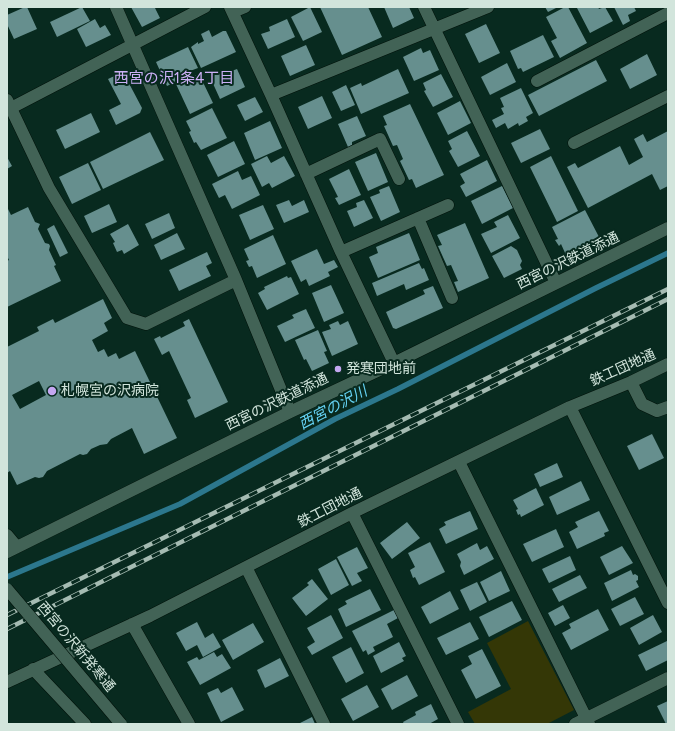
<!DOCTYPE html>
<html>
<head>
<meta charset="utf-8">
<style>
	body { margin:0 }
	#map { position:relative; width:675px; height:731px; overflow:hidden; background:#082a1f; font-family:Figtree,sans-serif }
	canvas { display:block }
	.frame { position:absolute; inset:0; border:8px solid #d2e5dc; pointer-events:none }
</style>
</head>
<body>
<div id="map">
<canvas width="675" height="731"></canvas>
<div class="frame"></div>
</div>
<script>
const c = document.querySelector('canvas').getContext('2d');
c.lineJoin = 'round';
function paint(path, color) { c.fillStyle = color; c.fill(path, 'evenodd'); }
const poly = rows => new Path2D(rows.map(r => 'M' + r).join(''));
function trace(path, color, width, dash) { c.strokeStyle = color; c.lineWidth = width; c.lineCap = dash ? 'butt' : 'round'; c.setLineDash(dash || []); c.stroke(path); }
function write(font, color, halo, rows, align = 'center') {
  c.font = font + ' Figtree,"Noto Sans JP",sans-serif'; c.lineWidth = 4; c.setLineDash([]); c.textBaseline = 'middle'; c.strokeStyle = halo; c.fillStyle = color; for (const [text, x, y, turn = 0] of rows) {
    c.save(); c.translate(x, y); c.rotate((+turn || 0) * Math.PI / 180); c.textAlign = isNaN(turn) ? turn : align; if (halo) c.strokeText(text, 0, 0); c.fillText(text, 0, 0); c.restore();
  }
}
paint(poly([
	[528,621,574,710,547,724,475,724,468,712,511,689,487,643]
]), '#343706');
trace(poly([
	[7,577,180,504,335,419,398,389,596,288,668,253]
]), '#2c778d', 5.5);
paint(poly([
	[25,7,27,7,37,29,14,39,7,24,7,15],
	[82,7,90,21,57,37,50,22],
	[131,7,157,7,155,8,160,18,142,27],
	[310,7,322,32,303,41,291,17],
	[320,7,368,7,382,37,342,55],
	[384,7,409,7,414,18,393,28],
	[545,7,558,7,548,12],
	[565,7,568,7,587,43,560,58,551,41,557,38,546,17],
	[580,7,598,7,599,9,605,7,613,21,590,33,577,8],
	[614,7,634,7,636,11,628,15,630,21,623,25],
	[95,19,100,28,105,25,111,35,86,47,77,29],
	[287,19,295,37,268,49,261,34,270,31,269,27],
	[486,24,500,53,479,63,465,34],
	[209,30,212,37,223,31,226,31,236,52,201,68,191,47,198,42,198,44,204,41,201,34],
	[543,35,554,57,523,72,521,68,518,69,510,51],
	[306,45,315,65,290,76,281,56],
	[188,47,198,68,190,71,192,74,167,86,156,62],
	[421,48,423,53,430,50,439,70,414,81,403,57],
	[647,54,657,75,630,89,620,69],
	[596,60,607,81,539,116,528,95],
	[507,63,516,82,490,95,481,77],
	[228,69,229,72,237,69,245,87,220,99,210,77],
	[398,69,409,93,361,114,350,88,361,83,362,86],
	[123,72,142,108,140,113,116,125,109,110,121,104,108,79],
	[199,74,213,103,190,114,176,84],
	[441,74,453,97,433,107,424,91,426,90,423,83],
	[346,85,355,105,341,111,332,92],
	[521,88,533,113,526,117,528,121,519,126,518,123,508,129,505,123,496,128,492,120,504,114,501,108,504,107,500,98],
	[322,96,332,118,308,129,298,107],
	[255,97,263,112,245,121,237,105],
	[460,101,471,123,448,135,437,113],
	[410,104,444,175,416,188,412,179,409,180,400,161,403,159,397,145,393,146,384,126,387,125,383,116],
	[212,108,227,138,201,150,196,142,194,143,189,132,191,131,186,121],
	[91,113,100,132,65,149,56,130],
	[357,116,366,136,352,142,352,145,348,147,338,124],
	[270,121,282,148,255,160,244,133],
	[540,129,550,149,521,163,511,143],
	[467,131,480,156,458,167,449,151,452,149,448,141],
	[668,131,668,186,660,190,652,174,588,208,567,167,575,163,578,168,620,146,629,165,643,157,634,139,643,134,647,142],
	[150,132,164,160,103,189,90,162],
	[234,141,245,164,218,177,207,155],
	[376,153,388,182,368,191,355,162],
	[267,156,271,163,284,156,295,176,272,188,269,183,262,187,251,164],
	[551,156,578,211,557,222,530,167],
	[7,157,12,166,7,169],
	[487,160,497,181,466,197,460,186,465,183,460,174],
	[88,163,101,190,72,204,59,177],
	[349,169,361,195,339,205,335,198,338,197,329,179],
	[238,171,242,180,251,176,260,195,232,209,225,195,219,198,212,184],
	[389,186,400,212,381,221,370,197,380,193,379,190],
	[502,186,513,208,482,224,471,201],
	[289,200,292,206,304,200,309,212,284,223,276,205],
	[364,200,373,218,354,227,347,211,357,207,356,203],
	[109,204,117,222,92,233,84,216],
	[263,205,274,229,250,240,239,215],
	[7,207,11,215,28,207,35,222,40,224,38,229,45,243,49,244,50,246,49,250,56,265,54,266,61,281,7,307,7,261,9,260,7,256],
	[585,210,599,237,566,255,561,244,559,246,555,240,558,239,552,227],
	[169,213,175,228,152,239,145,224],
	[508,215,520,238,491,253,481,234,497,227,494,222],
	[465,223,489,278,458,292,454,282,458,281,451,265,447,266,438,246,442,245,437,235],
	[128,224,139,245,124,254,122,250,117,252,113,243,115,242,110,234],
	[54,225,68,253,60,257,47,229],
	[177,233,185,249,161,260,154,245],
	[409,233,420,260,378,278,369,257,378,253,376,247],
	[273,235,286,264,257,278,252,266,249,267,246,261,249,260,244,249],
	[511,246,517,250,522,261,520,265,522,269,504,278,492,256],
	[317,249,324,264,334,260,338,267,328,272,330,276,309,286,306,279,301,282,291,261],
	[207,252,212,263,206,266,211,276,179,291,169,270],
	[419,263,422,269,424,268,429,280,406,290,404,284,377,296,372,283],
	[287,276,288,278,291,277,299,294,267,310,258,293,265,289,264,287],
	[331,285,344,313,324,322,312,293],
	[433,286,443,308,396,329,393,328,386,312,425,294,423,290],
	[103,299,112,318,104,323,108,331,92,340,98,352,104,349,108,357,116,353,119,359,135,351,177,438,144,454,132,428,111,439,107,444,100,445,91,449,87,454,83,455,80,454,47,471,43,477,39,478,35,477,17,485,10,471,7,473,7,347,39,331,37,327,53,319,55,323],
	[39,381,46,395,20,409,12,395],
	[306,309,315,328,285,342,277,326,294,318,292,315],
	[189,319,228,402,195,418,187,400,191,398,169,351,162,355,154,339,160,336,161,338,185,326,183,322],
	[338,321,340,325,348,321,358,344,332,356,322,332,331,329,329,325],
	[318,330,327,351,324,352,329,363,312,371,306,359,304,360,295,340],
	[652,434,664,458,639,470,627,446],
	[557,463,563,477,540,487,534,474],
	[581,481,590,500,557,515,549,497],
	[536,488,544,505,521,517,520,514,518,515,516,510,518,509,513,500],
	[470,511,478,529,446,544,439,529,446,525,444,522],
	[599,511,609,531,604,533,605,536,577,549,569,532,578,527,575,522],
	[407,522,420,538,392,559,380,543],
	[556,529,564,547,532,562,523,544],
	[430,542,445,572,419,585,415,577,413,578,410,570,415,567,408,553],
	[477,543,480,550,487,546,494,559,464,575,460,566,461,562,457,554],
	[622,546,633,563,609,575,600,557],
	[357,547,368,568,357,573,362,581,352,586,337,557],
	[570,556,576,570,549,583,542,569],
	[336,559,349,585,331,595,318,569],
	[631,570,633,575,635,574,638,576,638,580,636,581,639,587,612,601,604,583],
	[501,571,510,591,489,601,480,582],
	[580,575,587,588,559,602,552,589],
	[312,579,328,599,306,616,292,598,309,585,307,583],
	[477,582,487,602,470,611,460,590],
	[370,589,381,610,346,627,338,609,347,604,345,601],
	[450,591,459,609,430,624,421,607],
	[635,597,644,614,620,626,611,609],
	[512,601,522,620,489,637,479,617],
	[563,605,570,618,555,626,548,613],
	[598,609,609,630,571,650,562,633,571,628,569,624],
	[394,610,398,618,387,624,393,637,373,647,375,651,368,655,366,650,363,652,352,631],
	[331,615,343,638,312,655,307,647,315,642,307,628],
	[653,615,662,632,639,645,630,628],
	[197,622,205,638,213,633,221,647,203,657,197,645,186,651,176,633],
	[470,622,479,639,446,655,437,638],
	[253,623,264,642,233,660,222,640],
	[667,641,668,643,668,660,646,671,638,655],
	[399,642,406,656,402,658,404,661,381,673,373,656],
	[351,647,364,673,346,683,332,657],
	[482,649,501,686,476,699,461,670,472,664,468,656],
	[214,652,217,657,222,654,231,668,200,685,187,662,197,657,199,660],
	[280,658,289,676,265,688,257,670],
	[407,675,418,696,392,710,381,689],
	[367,685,379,707,353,721,341,699],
	[232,687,244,710,221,722,207,693,218,688,221,693],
	[668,701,668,724,666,724,657,706],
	[431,704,438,719,429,724,404,724,403,722,416,715,415,712],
	[312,717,315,724,298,724]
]), '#668f8e');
const minor = poly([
	[116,7,236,280,290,412],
	[230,7,271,95,341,252,394,363],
	[424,7,556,283],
	[233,12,245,7],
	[537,81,668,13],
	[271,95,488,7],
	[7,100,49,188,127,318,146,324,236,280],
	[11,108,205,7],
	[574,143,668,96],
	[306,174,380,139,399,179],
	[418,218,452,298],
	[341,252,448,205],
	[631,382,642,404,657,411,668,407],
	[570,407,668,603],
	[459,462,589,724],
	[352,513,458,724],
	[7,535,17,547],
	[7,552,290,412,394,363,668,228],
	[246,567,324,724],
	[132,624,189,724],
	[33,669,85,724],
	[7,682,150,616,352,513,570,407,631,382,668,364],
	[575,724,668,678]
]);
trace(minor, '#00120a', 13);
trace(minor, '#426356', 12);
const rail = poly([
	[7,615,668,289],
	[7,629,668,299]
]);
trace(rail, '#a5bbb2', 4.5);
trace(rail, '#082a1f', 3, [9]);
const minorBridge = poly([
	[7,589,121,724]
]);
trace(minorBridge, '#00120a', 13, []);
trace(minorBridge, '#426356', 12);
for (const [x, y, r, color] of [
	[338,369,4,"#c4a7f1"],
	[52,391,5,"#c4a7f1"]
]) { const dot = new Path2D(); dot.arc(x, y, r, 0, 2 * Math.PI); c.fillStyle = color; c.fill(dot); trace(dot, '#082a1f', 1.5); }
write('14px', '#d2e5dc', '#082a1f', [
	["西宮の沢鉄道添通",568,261,-26],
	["鉄工団地通",623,368,-24],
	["西宮の沢鉄道添通",277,402,-26],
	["鉄工団地通",330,508,-27],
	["西宮の沢新発寒通",76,647,50]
]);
write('14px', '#d2e5dc', '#082a1f', [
	["発寒団地前",346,369],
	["札幌宮の沢病院",61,391]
], 'left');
write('15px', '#ccb0f6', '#082a1f', [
	["西宮の沢1条4丁目",174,79]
]);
write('italic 15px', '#64d1f3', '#082a1f', [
	["西宮の沢川",333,408,-28]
]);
</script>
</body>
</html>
